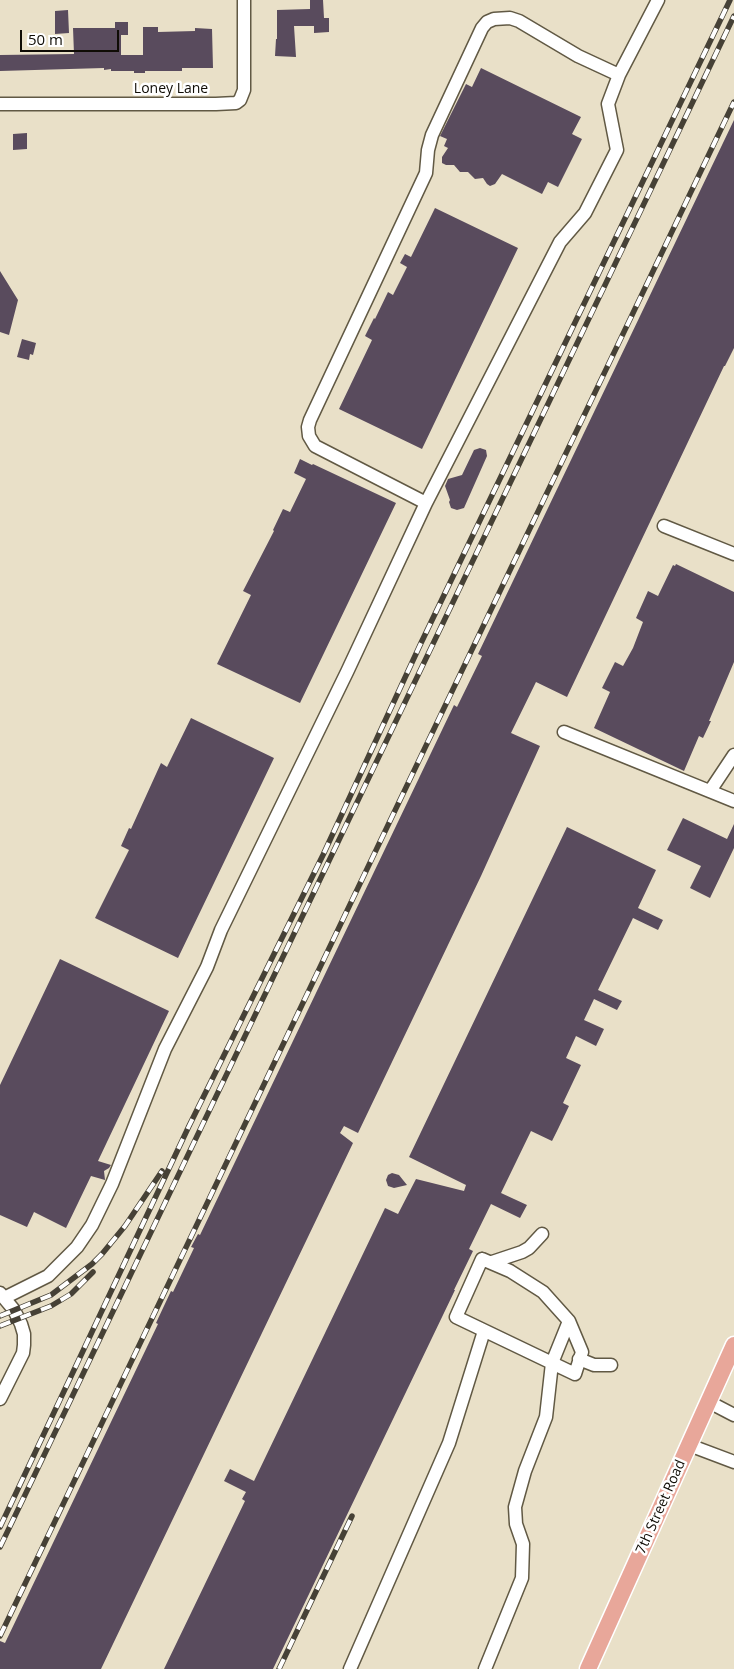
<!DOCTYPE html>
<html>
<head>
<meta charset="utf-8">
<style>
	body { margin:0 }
	#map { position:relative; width:734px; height:1669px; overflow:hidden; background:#e9e0c8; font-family:"Open Sans",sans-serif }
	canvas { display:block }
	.scale { position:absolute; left:20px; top:30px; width:99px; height:22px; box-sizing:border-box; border:2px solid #0f0c05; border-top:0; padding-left:6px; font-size:15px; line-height:18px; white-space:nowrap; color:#0f0c05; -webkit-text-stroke:4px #fff; paint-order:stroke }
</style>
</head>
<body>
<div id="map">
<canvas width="734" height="1669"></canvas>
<div class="scale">50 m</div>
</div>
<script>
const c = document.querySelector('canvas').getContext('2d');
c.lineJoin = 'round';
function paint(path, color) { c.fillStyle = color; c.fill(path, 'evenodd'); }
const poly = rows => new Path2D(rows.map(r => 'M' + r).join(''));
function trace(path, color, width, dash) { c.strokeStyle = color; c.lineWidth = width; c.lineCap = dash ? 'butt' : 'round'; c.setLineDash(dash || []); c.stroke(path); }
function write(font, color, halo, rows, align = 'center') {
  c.font = font + ' "Open Sans",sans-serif'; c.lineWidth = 5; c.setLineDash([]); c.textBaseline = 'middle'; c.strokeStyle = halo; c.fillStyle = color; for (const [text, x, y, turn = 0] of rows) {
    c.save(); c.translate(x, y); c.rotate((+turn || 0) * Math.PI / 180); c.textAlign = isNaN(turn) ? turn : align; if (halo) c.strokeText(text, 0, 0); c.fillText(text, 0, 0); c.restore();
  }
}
paint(poly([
	[310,0,323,0,324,18,329,18,329,32,314,33,314,26,294,26,296,57,275,56,276,39,277,39,277,10,310,9],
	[68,10,69,33,55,34,55,11],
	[115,22,128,22,128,35,121,35,121,55,143,55,143,27,158,27,158,32,195,31,195,28,212,29,213,68,182,68,182,71,145,71,145,73,134,73,134,71,111,71,111,69,104,70,104,68,0,71,0,55,74,54,73,28,115,28],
	[481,68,581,117,572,134,582,139,558,187,548,182,542,194,502,174,495,184,490,186,487,184,483,178,475,179,468,172,460,172,454,165,446,165,442,163,442,157,448,148,444,146,447,139,440,136,466,84,472,87],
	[734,120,734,348,725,366,724,366,567,697,536,682,511,733,540,746,481,876,358,1133,344,1126,340,1133,353,1143,101,1669,0,1669,0,1641,5,1643,158,1324,156,1323,171,1291,173,1292,194,1248,191,1247,198,1234,200,1235,454,705,457,707,482,656,478,654],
	[27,133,27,149,13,150,13,134],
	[435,208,518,248,422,449,339,409,372,340,365,336,374,318,375,319,388,292,393,295,407,267,400,263,405,254,411,257],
	[0,271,18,300,9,335,0,332],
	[22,339,36,343,33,355,30,354,29,360,17,357],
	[480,448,486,450,487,456,464,508,457,510,451,508,449,502,450,500,445,486,448,479,462,475,474,450],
	[300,459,312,465,313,464,396,503,300,703,217,664,251,595,243,591,274,531,273,530,283,509,290,512,306,479,294,473],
	[676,564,734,592,734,662,709,721,711,721,703,738,699,736,684,771,594,728,610,692,602,688,615,662,623,666,633,648,643,622,636,618,648,591,658,596,673,565,675,566],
	[191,718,274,758,178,958,95,918,129,850,121,846,129,828,131,829,161,763,167,767],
	[683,818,727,839,734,824,734,848,710,898,690,888,701,866,667,850],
	[567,827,656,870,638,908,663,920,658,930,633,918,598,990,622,1001,617,1010,594,999,584,1020,604,1029,596,1046,576,1036,566,1058,581,1065,563,1103,569,1106,558,1129,552,1141,531,1131,501,1193,527,1205,520,1218,491,1204,469,1249,473,1251,454,1290,455,1290,273,1669,164,1669,245,1501,242,1499,246,1492,224,1481,230,1469,254,1481,385,1208,398,1214,416,1179,464,1191,466,1185,409,1157],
	[60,959,169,1011,98,1161,111,1165,109,1168,104,1171,105,1180,91,1176,66,1228,34,1212,27,1227,0,1215,0,1085],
	[392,1173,399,1175,407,1185,394,1188,388,1186,386,1180,388,1175]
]), '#594b5d');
const minor = poly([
	[0,104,216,104,236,103,240,100,244,90,244,0],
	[426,503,315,446,309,436,308,427,310,420,426,173,428,150,432,135,482,28,487,22,494,19,510,18,519,21,578,56,619,75],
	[664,526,734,554],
	[564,732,734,801],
	[710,791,734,755],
	[482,1259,510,1271,543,1292,569,1321,582,1352,575,1374,456,1317,482,1259],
	[492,1262,522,1252,529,1248,542,1234],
	[0,1293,14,1310,21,1324,24,1334,24,1345,23,1353,0,1399],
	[4,1298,48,1276,77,1247,92,1225,112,1184,165,1049,207,967,221,930,347,672,426,503,560,242,585,213,617,150,608,104,619,75,658,0],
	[579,1359,594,1365,611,1365],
	[709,1402,734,1415],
	[689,1445,734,1462],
	[350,1669,449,1443,484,1331],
	[485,1669,522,1578,523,1544,516,1524,515,1507,525,1471,546,1417,552,1363,569,1321]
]);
const major = poly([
	[588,1669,734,1345]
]);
trace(minor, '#615944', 15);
trace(major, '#fff', 19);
trace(minor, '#fff', 12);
trace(major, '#e8a79a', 16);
const rail = poly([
	[0,1316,51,1295,92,1264,102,1254,125,1226,162,1171],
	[0,1326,51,1306,71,1294,93,1272],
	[0,1527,189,1126,323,855,421,643,730,0],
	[0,1547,734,16],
	[0,1636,734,102],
	[279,1669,352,1516]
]);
trace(rail, '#464136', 5.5);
trace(rail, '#fff', 4, [11]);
write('14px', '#0f0c05', '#fff', [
	["Loney Lane",171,89],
	["7th Street Road",661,1507,-66]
]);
</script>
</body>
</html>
